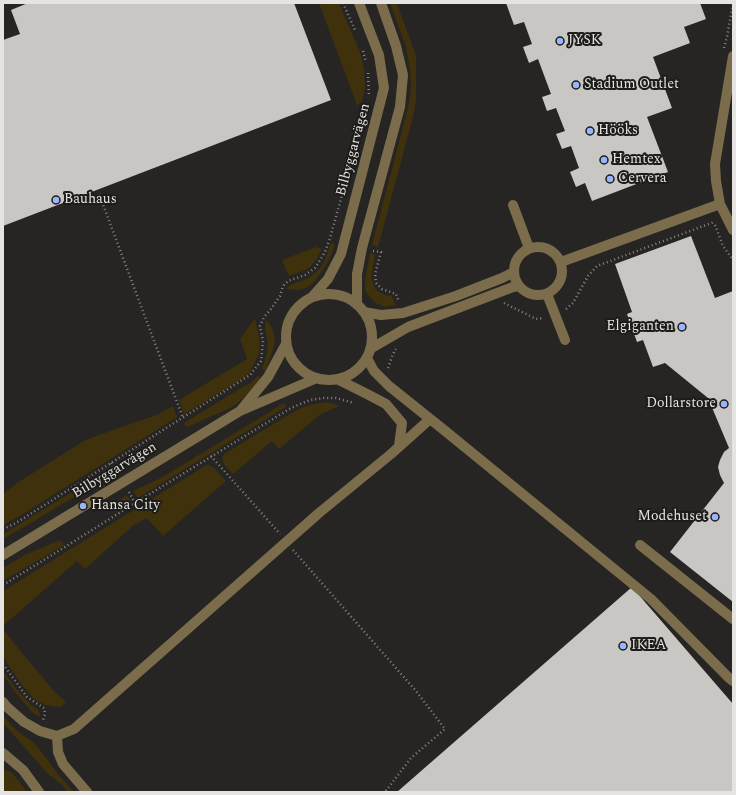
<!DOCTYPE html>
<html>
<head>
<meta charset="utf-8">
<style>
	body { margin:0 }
	#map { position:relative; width:736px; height:795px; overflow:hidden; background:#272523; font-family:Spectral,serif }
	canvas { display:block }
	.frame { position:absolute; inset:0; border:4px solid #e5e4e2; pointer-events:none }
</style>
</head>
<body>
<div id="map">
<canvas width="736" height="795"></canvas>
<div class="frame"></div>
</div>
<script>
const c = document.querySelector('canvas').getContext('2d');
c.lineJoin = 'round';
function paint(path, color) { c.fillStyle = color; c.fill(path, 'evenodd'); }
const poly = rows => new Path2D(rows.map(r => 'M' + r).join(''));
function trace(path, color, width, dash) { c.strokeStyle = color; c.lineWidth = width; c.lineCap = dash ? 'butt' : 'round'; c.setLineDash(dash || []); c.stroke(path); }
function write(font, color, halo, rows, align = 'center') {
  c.font = font + ' Spectral,serif'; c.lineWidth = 4; c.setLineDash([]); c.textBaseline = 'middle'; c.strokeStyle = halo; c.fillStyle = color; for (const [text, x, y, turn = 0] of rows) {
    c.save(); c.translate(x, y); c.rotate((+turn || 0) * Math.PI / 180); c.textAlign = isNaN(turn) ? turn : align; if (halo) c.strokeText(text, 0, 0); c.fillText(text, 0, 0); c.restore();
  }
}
paint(poly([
	[319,3,339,3,360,52,364,68,365,89,362,102,357,105],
	[390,3,397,3,416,56,416,100,413,117,378,247,372,245,409,104,411,86,410,69,406,47],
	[331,243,335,244,331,255,326,265,315,281,311,285,305,288,299,290,286,289,290,285,306,279,315,273,320,268,325,260],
	[316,247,322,249,316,260,309,268,301,272,289,276,282,260],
	[370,253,375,255,371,277,373,284,377,291,385,295,392,296,395,305,385,307,378,304,373,301,366,292,365,288,365,281],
	[255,318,259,337,260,346,259,354,251,370,245,377,184,414,179,400,247,359,240,339],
	[267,320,273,330,275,338,274,346,270,358,265,371,262,369,267,354,268,345,265,328,265,323],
	[257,376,261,378,250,392,235,405,228,409,187,427,184,423,243,387,252,382],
	[327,402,340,406,321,414,279,449,272,441,233,474,224,464,222,458,224,454,290,414,303,407,315,404],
	[284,403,286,407,138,498,133,491,161,478,171,472],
	[173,406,177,417,23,514,3,525,3,494,17,483,84,441,99,435,159,414],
	[209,465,215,469,226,481,163,536,147,518,134,525,85,569,77,561,3,626,3,591,205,466],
	[110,469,114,476,84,491,26,526,3,539,3,534],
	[127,495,131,502,116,512,111,506],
	[60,540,64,545,3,581,3,568,25,555],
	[3,629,22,653,53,690,66,702,62,706,58,707,45,705,35,700,22,685,3,657],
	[3,671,17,690,31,705,38,710,40,713,39,717,31,711,16,693,3,675],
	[3,715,15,729,34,743,44,755,57,773,74,792,68,792,62,785,48,774,3,723],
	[3,769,11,772,18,780,25,789,26,792,3,792]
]), '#3f310b');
paint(poly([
	[28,3,294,3,331,100,3,226,3,40,20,34,11,10],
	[506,3,700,3,706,19,684,27,690,43,653,57,672,108,647,117,668,172,592,201,585,183,576,187,570,172,579,168,571,146,562,149,556,134,565,131,556,108,547,111,542,97,551,94,538,59,529,63,523,47,532,44,524,22,514,25],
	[691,236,715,298,733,291,733,602,670,552,724,483,720,475,718,467,720,460,724,452,729,448,708,398,665,363,653,367,643,340,637,342,627,314,632,312,615,264],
	[632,587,733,704,733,792,397,792]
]), '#c8c7c3');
trace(poly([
	[343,3,355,30],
	[724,48,727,37,733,3],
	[363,51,366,62],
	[368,73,369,96],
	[99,194,183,418],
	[715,225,723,246,733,260],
	[373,251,381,252,375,274,376,283,382,289,396,294,399,302],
	[504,303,536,319,544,318],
	[566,309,573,303,588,276,597,266,714,222],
	[388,368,393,354,396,349],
	[211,456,280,534],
	[111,463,117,473],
	[129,492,135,503],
	[3,529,16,523,250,375,261,361,263,341,260,326,264,317,271,309,280,296,283,286,288,281,305,275,315,268,325,252,330,238,348,174],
	[293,550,416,691,445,729,411,758,385,792],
	[3,585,65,547,135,503,291,408,310,400,324,398,336,398,354,403],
	[3,664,27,697,44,708,45,714,43,720]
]), '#888785', 2.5, [1, 3]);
trace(poly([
	[733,56,715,164,716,181,720,204,733,230],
	[513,205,529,248],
	'514 271a24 24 0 1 1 48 0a24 24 0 1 1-48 0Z',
	[561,262,720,204],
	[547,294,565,340],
	'286 337a43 43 0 1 1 86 0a43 43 0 1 1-86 0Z',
	[312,297,328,279,341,254,384,88,379,55,359,3],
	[357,304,357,274,362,248,400,107,403,75,396,46,381,3],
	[364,312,381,315,403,313,456,296,502,278,514,272],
	[370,349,408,327,513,287,519,286],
	[367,358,374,371,389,386,444,430,651,599,728,677,733,681],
	[337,379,367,394,386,404,402,423,399,446],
	[241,410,268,377,286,344],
	[640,545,733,619],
	[3,555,240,411,317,378],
	[3,702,7,707,24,722,40,731,57,736],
	[57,736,74,729,319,513,391,454,430,419],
	[57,736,58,752,63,764,87,792],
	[3,753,23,770,39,792]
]), '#7b6d4b', 10);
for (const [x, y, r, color] of [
	[560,41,4,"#9ab5fd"],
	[576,85,4,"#9ab5fd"],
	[590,131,4,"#9ab5fd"],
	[604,160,4,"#9ab5fd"],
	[610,179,4,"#9ab5fd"],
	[56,200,4,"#9ab5fd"],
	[682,327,4,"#9ab5fd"],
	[724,404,4,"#9ab5fd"],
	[83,506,4,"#9ab5fd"],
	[715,517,4,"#9ab5fd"],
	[623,646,4,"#9ab5fd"]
]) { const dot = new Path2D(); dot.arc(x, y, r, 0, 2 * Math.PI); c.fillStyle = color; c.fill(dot); trace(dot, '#1d1c19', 1.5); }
write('14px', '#e5e4e2', '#1d1c19', [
	["JYSK",568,41],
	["Stadium Outlet",584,85],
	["Hööks",598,131],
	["Hemtex",612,160],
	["Cervera",618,179],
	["Bauhaus",64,200],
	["Elgiganten",674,327,"right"],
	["Dollarstore",716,404,"right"],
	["Hansa City",91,506],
	["Modehuset",707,517,"right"],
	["IKEA",631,646]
], 'left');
write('14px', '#e5e4e2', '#1d1c19', [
	["Bilbyggarvägen",354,150,-75],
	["Bilbyggarvägen",115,471,-31]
]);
</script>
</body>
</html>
